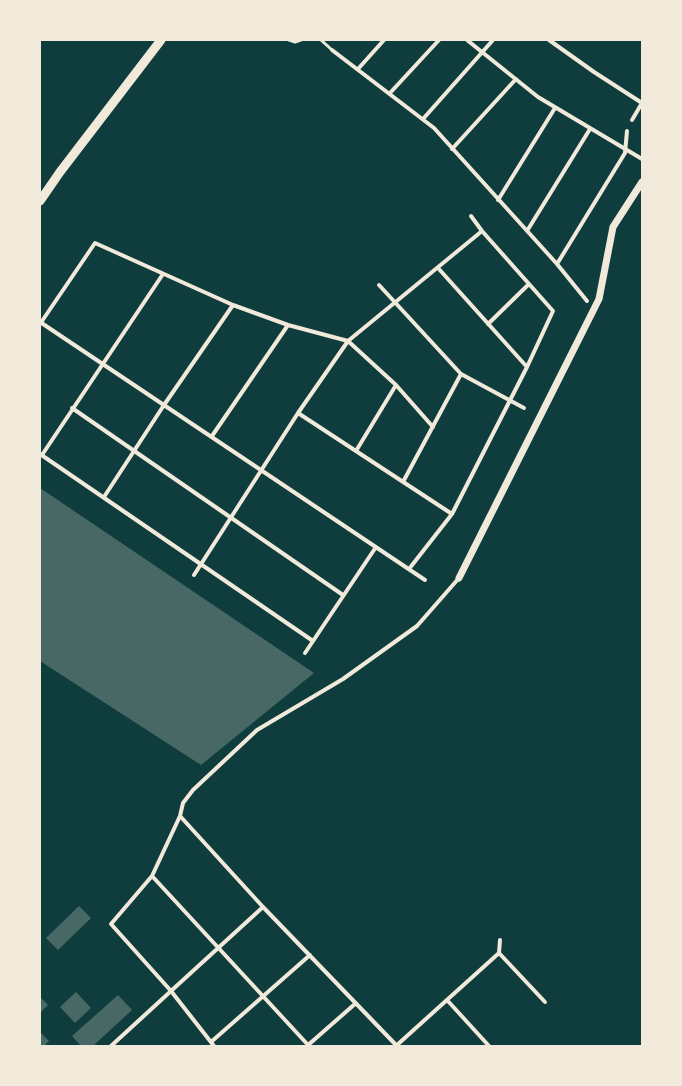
<!DOCTYPE html>
<html>
<head>
<meta charset="utf-8">
<style>
	body { margin:0 }
	#map { position:relative; width:682px; height:1086px; overflow:hidden; background:#0f3d3e; font-family:Roboto,sans-serif }
	canvas { display:block }
	.frame { position:absolute; inset:0; border:41px solid #f1e9da; pointer-events:none }
</style>
</head>
<body>
<div id="map">
<canvas width="682" height="1086"></canvas>
<div class="frame"></div>
</div>
<script>
const c = document.querySelector('canvas').getContext('2d');
c.lineJoin = 'round';
function paint(path, color) { c.fillStyle = color; c.fill(path, 'evenodd'); }
const poly = rows => new Path2D(rows.map(r => 'M' + r).join(''));
function trace(path, color, width, dash) { c.strokeStyle = color; c.lineWidth = width; c.lineCap = dash ? 'butt' : 'round'; c.setLineDash(dash || []); c.stroke(path); }
paint(poly([
	[40,488,314,673,201,765,40,661],
	[79,906,91,918,58,950,46,938],
	[76,992,91,1008,75,1023,60,1007],
	[118,995,132,1010,93,1046,81,1046,72,1036],
	[40,997,48,1005,40,1013],
	[40,1032,49,1041,44,1046,40,1046]
]), '#486865');
trace(poly([
	[289,40,295,42,301,40],
	[321,40,332,50]
]), '#f1e9da', 3);
trace(poly([
	[467,40,538,97,642,159],
	[549,40,594,72,642,103],
	[332,50,434,128,557,264,587,301],
	[358,69,384,40],
	[390,93,439,40],
	[423,119,493,40],
	[632,120,642,103],
	[452,149,516,79],
	[498,200,555,108],
	[527,231,590,129],
	[557,264,625,153,627,131],
	[438,268,527,367],
	[379,285,461,374,524,408],
	[40,322,425,580],
	[40,324,95,243,233,305,288,325,348,341,396,385,433,427],
	[488,324,529,284],
	[72,408,343,595],
	[298,413,452,514],
	[212,436,288,325],
	[356,451,396,385],
	[40,454,313,641],
	[42,455,163,274],
	[403,482,461,374],
	[104,497,164,405,233,305],
	[409,569,452,514,527,367,553,311,482,231,471,216],
	[194,575,298,413,348,341,482,231],
	[305,653,376,547],
	[180,816,263,907,397,1046],
	[152,876,309,1046],
	[500,940,499,953,545,1002],
	[447,1000,489,1046],
	[211,1042,310,955],
	[397,1045,499,953],
	[111,1046,171,991,111,924,152,876,180,816,183,803,193,790,257,730,343,679,417,626,459,578],
	[214,1046,171,991,263,907],
	[307,1046,356,1003]
]), '#f1e9da', 4);
trace(poly([
	[459,578,599,299,613,227,642,182]
]), '#f1e9da', 7);
trace(poly([
	[40,201,60,172,161,40]
]), '#f1e9da', 9);
</script>
</body>
</html>
